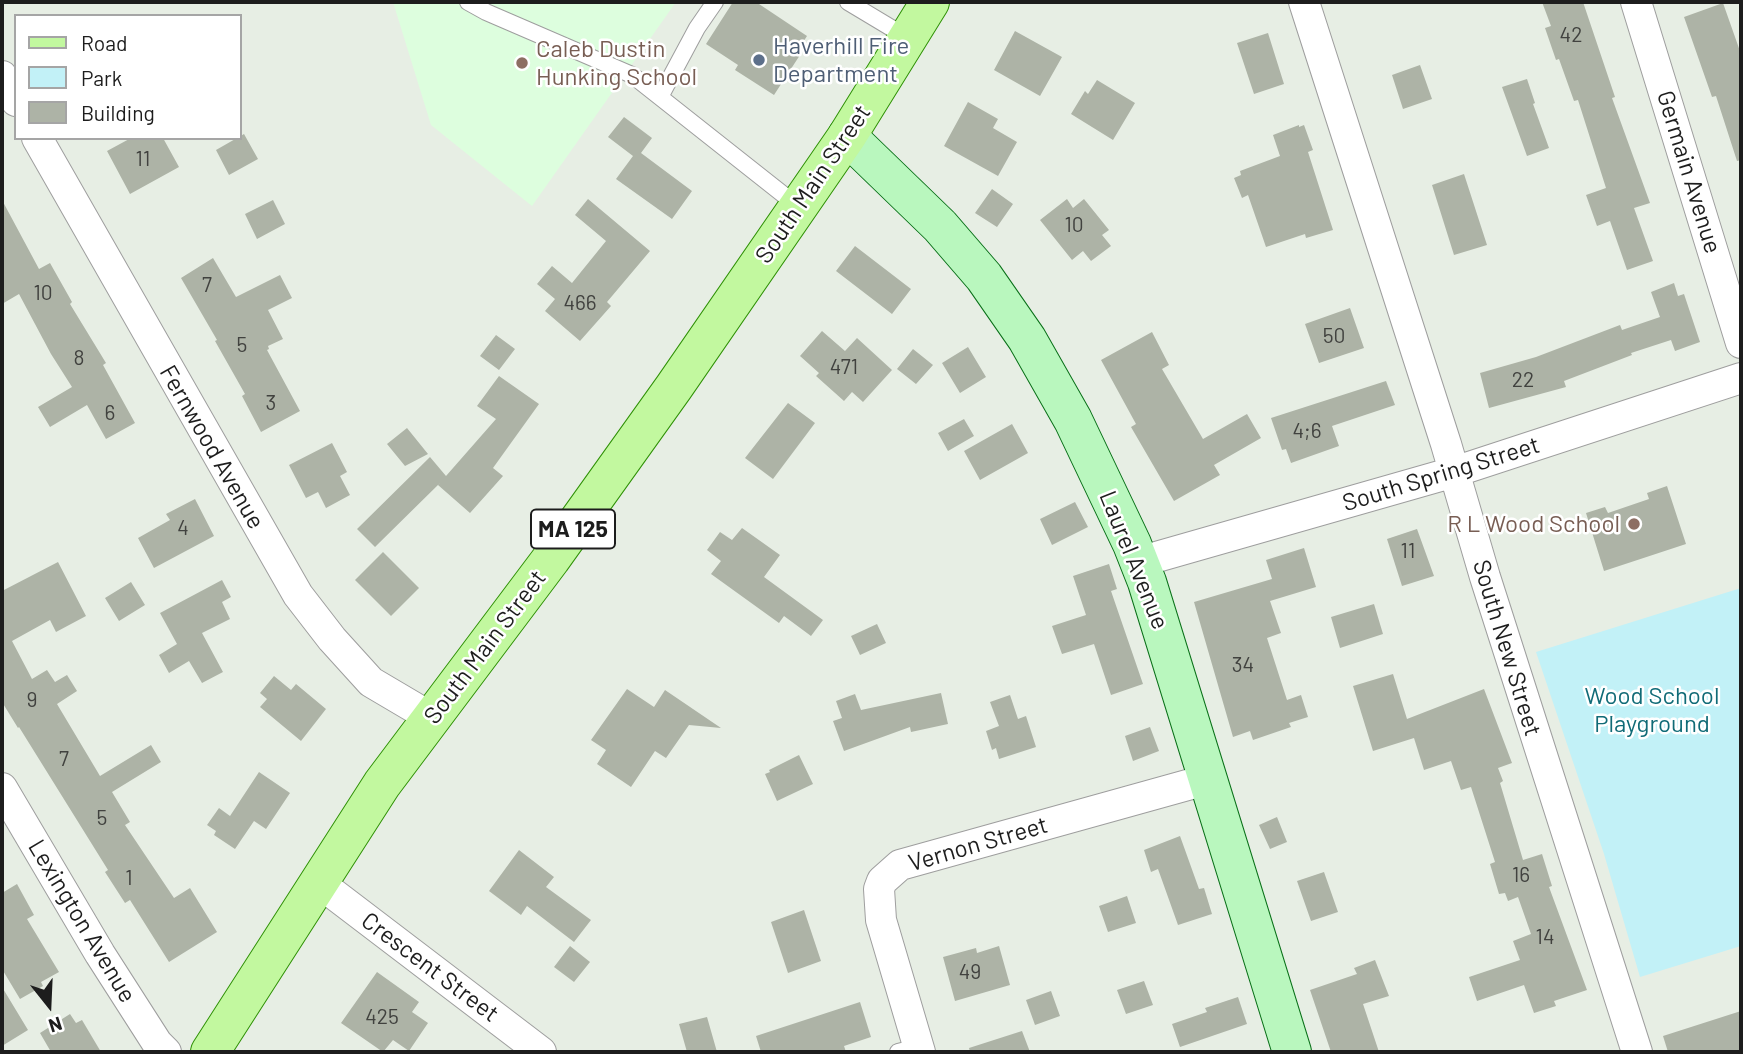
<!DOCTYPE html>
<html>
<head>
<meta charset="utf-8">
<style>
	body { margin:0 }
	#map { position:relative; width:1743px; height:1054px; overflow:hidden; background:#e7eee4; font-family:Barlow,sans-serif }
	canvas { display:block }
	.frame { position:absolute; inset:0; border:4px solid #1d1d1d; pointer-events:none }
	.legend { position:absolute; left:14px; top:14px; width:228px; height:126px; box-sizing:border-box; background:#fff; border:2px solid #a5a5a5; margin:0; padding:9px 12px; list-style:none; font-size:21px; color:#1d1d1d }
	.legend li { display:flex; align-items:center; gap:14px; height:35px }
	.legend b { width:35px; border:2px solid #a5a5a5 }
	.north { position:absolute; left:14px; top:970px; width:70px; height:70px; -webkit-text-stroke:5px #fff; paint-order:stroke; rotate:162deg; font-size:19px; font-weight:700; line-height:28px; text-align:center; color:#1d1d1d }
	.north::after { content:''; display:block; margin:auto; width:24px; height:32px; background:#1d1d1d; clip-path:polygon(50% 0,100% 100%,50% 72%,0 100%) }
</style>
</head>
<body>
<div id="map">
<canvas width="1743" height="1054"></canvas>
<div class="frame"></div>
<ul class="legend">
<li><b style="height:9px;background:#c2f89f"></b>Road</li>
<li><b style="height:19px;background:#c2f1f7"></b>Park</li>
<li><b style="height:19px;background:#adb3a6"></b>Building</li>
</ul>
<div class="north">N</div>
</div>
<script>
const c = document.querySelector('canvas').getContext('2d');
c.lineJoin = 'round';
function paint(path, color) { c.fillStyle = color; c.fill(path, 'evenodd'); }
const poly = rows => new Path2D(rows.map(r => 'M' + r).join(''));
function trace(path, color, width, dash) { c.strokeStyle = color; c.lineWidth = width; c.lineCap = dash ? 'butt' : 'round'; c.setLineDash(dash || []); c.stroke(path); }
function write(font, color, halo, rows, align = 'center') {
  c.font = font + ' Barlow,sans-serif'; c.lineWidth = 5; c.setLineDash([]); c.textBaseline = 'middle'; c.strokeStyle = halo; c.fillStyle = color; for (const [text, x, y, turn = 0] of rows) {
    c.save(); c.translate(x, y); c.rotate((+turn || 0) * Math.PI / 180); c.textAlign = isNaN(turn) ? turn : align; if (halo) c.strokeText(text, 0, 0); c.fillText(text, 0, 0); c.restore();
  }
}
paint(poly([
	[393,2,676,2,532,206,431,125]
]), '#ddfede');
paint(poly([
	[1741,588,1741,946,1640,977,1604,854,1536,652]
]), '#c2f1f7');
paint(poly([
	[733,2,756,2,807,36,796,53,800,55,774,95,735,70,738,65,706,44],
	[1542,2,1583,2,1615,97,1612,98,1650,203,1634,208,1653,261,1627,270,1610,221,1597,226,1586,195,1606,188,1578,100,1574,101,1559,59,1556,60,1545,28,1551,26],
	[1723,3,1741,54,1741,160,1737,161,1716,96,1712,97,1684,17],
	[1015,31,1062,57,1040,96,994,70],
	[1268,33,1284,84,1254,94,1237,43],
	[1420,65,1432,99,1403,109,1392,75],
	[1527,79,1535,103,1533,104,1549,148,1527,156,1502,87],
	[1097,80,1135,103,1113,140,1071,114,1085,91,1088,94],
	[968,102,998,119,993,128,1017,142,998,176,944,146],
	[624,117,652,138,641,153,692,191,672,219,616,179,633,156,608,137],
	[1299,125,1299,127,1304,125,1313,150,1308,152,1333,230,1306,238,1305,234,1266,247,1248,195,1242,198,1234,178,1241,175,1240,171,1280,156,1273,135],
	[244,134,258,159,229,175,216,150],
	[131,138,163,138,179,167,130,194,107,151],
	[1464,174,1487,245,1454,255,1432,185],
	[992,189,1013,204,997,227,975,213],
	[588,199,650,251,607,302,611,306,580,341,545,311,555,299,537,284,552,266,572,283,606,241,575,215],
	[1067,199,1073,208,1084,199,1109,230,1102,235,1111,246,1091,261,1083,251,1072,260,1040,220],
	[2,200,39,269,50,263,72,302,70,304,106,363,103,365,135,423,106,439,87,405,50,427,38,407,72,387,51,354,19,294,2,304],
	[273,200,285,224,257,239,245,214],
	[855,246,911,289,892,314,836,271],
	[213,258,236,297,280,275,292,298,268,310,283,339,268,346,269,349,267,350,300,411,261,432,242,396,245,394,215,341,217,340,181,278],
	[1674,283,1678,296,1684,294,1700,342,1675,351,1671,340,1631,353,1632,355,1564,381,1566,387,1489,408,1480,373,1536,357,1620,325,1622,330,1660,317,1651,292],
	[1350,308,1364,348,1319,363,1305,324],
	[822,331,845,351,857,338,892,370,863,402,852,392,844,401,816,376,819,373,800,356],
	[1152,332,1169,365,1162,369,1203,439,1247,414,1261,438,1214,465,1220,475,1174,501,1131,427,1136,424,1101,360],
	[496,335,515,349,499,370,480,356],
	[968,347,986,377,960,393,942,363],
	[913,349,933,365,916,384,897,369],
	[499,376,539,404,493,468,503,476,470,513,438,485,441,482,375,547,357,529,430,457,446,476,496,419,477,406],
	[1386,381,1395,405,1332,426,1339,446,1291,463,1286,449,1282,450,1271,418],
	[788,403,815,423,773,479,745,458],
	[964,419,974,436,948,451,938,433],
	[1012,424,1028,453,980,480,964,451],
	[407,428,428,454,405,466,387,444],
	[332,443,347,472,340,476,350,495,326,508,318,492,306,498,289,465],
	[1667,486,1686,544,1604,571,1586,513,1605,507,1608,513,1649,499,1647,493],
	[195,499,214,536,154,568,138,538,170,520,166,514],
	[1075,502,1088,527,1052,545,1040,519],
	[742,528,780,555,764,577,823,620,811,636,784,616,779,623,711,574,721,561,707,550,720,532,732,540],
	[1417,529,1434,576,1402,586,1387,539],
	[1304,548,1316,587,1270,601,1281,633,1267,638,1287,700,1301,695,1308,717,1289,723,1291,727,1253,740,1250,731,1233,737,1194,602,1272,579,1266,560],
	[383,552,419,588,391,616,355,580],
	[58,562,86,616,56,632,50,620,12,641,32,679,47,670,55,682,67,675,77,691,57,704,100,776,151,745,161,762,112,792,130,822,125,825,174,898,190,888,217,932,169,962,130,900,125,903,105,872,108,870,19,727,18,728,2,702,2,591],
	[1109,564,1117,589,1111,591,1143,684,1111,695,1094,644,1062,654,1052,626,1086,615,1073,576],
	[222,580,231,597,222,602,230,619,202,633,223,672,202,683,189,661,169,673,159,655,177,644,160,613],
	[131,582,145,605,119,621,105,598],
	[1374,604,1383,634,1340,648,1331,617],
	[877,624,886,643,860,655,851,636],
	[1393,674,1407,719,1484,689,1512,763,1498,768,1503,781,1500,783,1523,860,1542,854,1552,886,1549,887,1587,990,1554,1001,1556,1006,1534,1013,1524,985,1477,1001,1469,977,1520,960,1513,941,1531,934,1518,897,1508,901,1505,893,1499,894,1490,864,1495,862,1471,787,1461,790,1451,761,1424,770,1414,738,1373,751,1353,686],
	[274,676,291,690,296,684,326,709,301,741,260,707,267,699,260,693],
	[627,689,654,707,665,690,721,728,689,725,666,758,655,751,631,787,597,764,606,750,591,740],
	[941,693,948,724,911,732,910,727,844,751,833,721,842,718,836,701,855,694,861,710],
	[1010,695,1018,719,1026,716,1036,747,999,759,996,748,992,750,986,731,999,726,990,702],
	[1150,727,1159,751,1133,761,1125,736],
	[799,755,813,784,777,801,765,774,770,772,769,770],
	[259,772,290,793,266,829,254,821,235,849,214,835,216,831,207,825,219,808,230,816],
	[1277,817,1287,842,1270,849,1259,825],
	[1180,836,1199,889,1204,888,1212,914,1178,925,1158,869,1151,872,1144,850],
	[519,850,554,877,546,887,591,920,574,942,527,906,521,915,489,891],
	[1324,872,1338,912,1311,921,1297,881],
	[17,884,34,915,27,919,59,972,41,982,43,986,20,999,2,969,2,893],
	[1127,896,1136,923,1108,932,1099,906],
	[804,910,821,961,788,973,771,922],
	[570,946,590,962,574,982,554,967],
	[999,946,1010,985,955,1001,943,957,976,948,977,953],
	[1375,960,1389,996,1363,1004,1379,1052,1331,1052,1310,990,1357,974,1354,968],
	[377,972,419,1002,412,1012,428,1023,409,1051,393,1040,383,1052,341,1023],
	[1144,981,1153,1005,1126,1014,1117,990],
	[2,987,28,1030,2,1046],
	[1051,991,1060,1016,1035,1025,1026,1000],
	[1238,997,1247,1024,1180,1047,1172,1024,1207,1012,1205,1008],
	[860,1002,871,1037,844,1046,846,1052,761,1052,756,1036],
	[1741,1011,1741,1052,1668,1052,1663,1036],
	[70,1014,76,1023,82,1020,101,1052,51,1052,40,1033],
	[707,1017,717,1052,687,1052,679,1024],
	[1022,1031,1030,1052,970,1052,969,1048]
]), '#adb3a6');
const lane = poly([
	[468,2,486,12,632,75,799,207],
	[848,2,908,38],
	[660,97,697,28,715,2],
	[898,1052,918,1047]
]);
const street = poly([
	[1304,2,1446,444,1485,577,1637,1052],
	[1636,2,1741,343],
	[2,76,16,101],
	[37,138,298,595,332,639,371,682,432,718],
	[1139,562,1454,472,1741,378],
	[2,788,100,954,157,1043,166,1052],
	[318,882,541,1052],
	[920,1052,881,920,879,889,882,881,900,865,1209,779]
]);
const secondary = poly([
	[847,136,940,226,984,277,1027,339,1073,420,1132,544,1147,582,1292,1052]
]);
const primary = poly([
	[210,1052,382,784,551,559,674,387,847,136,930,2]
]);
trace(lane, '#9e9e9e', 18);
trace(street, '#9e9e9e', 32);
trace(secondary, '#097018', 40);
trace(primary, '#2f9106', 40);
trace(lane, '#fff', 16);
trace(street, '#fff', 30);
trace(secondary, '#b9f7be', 38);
trace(primary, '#c2f89f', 38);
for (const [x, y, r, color] of [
	[759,60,7,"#5c6f8a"],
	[522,63,7,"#8d6e63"],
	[1634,524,7,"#8d6e63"]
]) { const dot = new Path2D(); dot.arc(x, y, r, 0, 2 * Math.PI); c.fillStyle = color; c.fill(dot); trace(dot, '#fff', 2.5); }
write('21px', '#41423f', null, [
	["42",1571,35],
	["11",143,159],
	["10",1074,225],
	["7",207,285],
	["10",43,293],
	["466",580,303],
	["50",1334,336],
	["5",242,345],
	["8",79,358],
	["471",844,367],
	["22",1523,380],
	["3",271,403],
	["6",110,413],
	["4;6",1307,431],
	["4",183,528],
	["11",1408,551],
	["34",1243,665],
	["9",32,700],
	["7",64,759],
	["5",102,818],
	["16",1521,875],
	["1",129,878],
	["14",1545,937],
	["49",970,972],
	["425",382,1017]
]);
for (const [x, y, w] of [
	[573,529,84]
]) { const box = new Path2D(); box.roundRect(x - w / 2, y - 19.5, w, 39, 5); c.fillStyle = '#fff'; c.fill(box); trace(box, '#1d1d1d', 2); }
write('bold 23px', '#1d1d1d', null, [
	["MA 125",573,529]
]);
write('24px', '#4e5e75', '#fff', [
	["Haverhill Fire",773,46],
	["Department",773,74]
], 'left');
write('24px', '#785e54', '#fff', [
	["Caleb Dustin",536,49],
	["Hunking School",536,77],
	["R L Wood School",1620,524,"right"]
], 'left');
write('24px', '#1d1d1d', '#fff', [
	["Germain Avenue",1689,172,73],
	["South Main Street",813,184,-56],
	["Fernwood Avenue",212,447,60],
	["South Spring Street",1441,474,-17],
	["Laurel Avenue",1134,560,68],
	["South Main Street",485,647,-53],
	["South New Street",1507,648,73],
	["Vernon Street",978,844,-16],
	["Lexington Avenue",82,921,59],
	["Crescent Street",430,967,37]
]);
write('24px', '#106b77', '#fff', [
	["Wood School",1652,696],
	["Playground",1652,724]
]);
</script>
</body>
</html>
